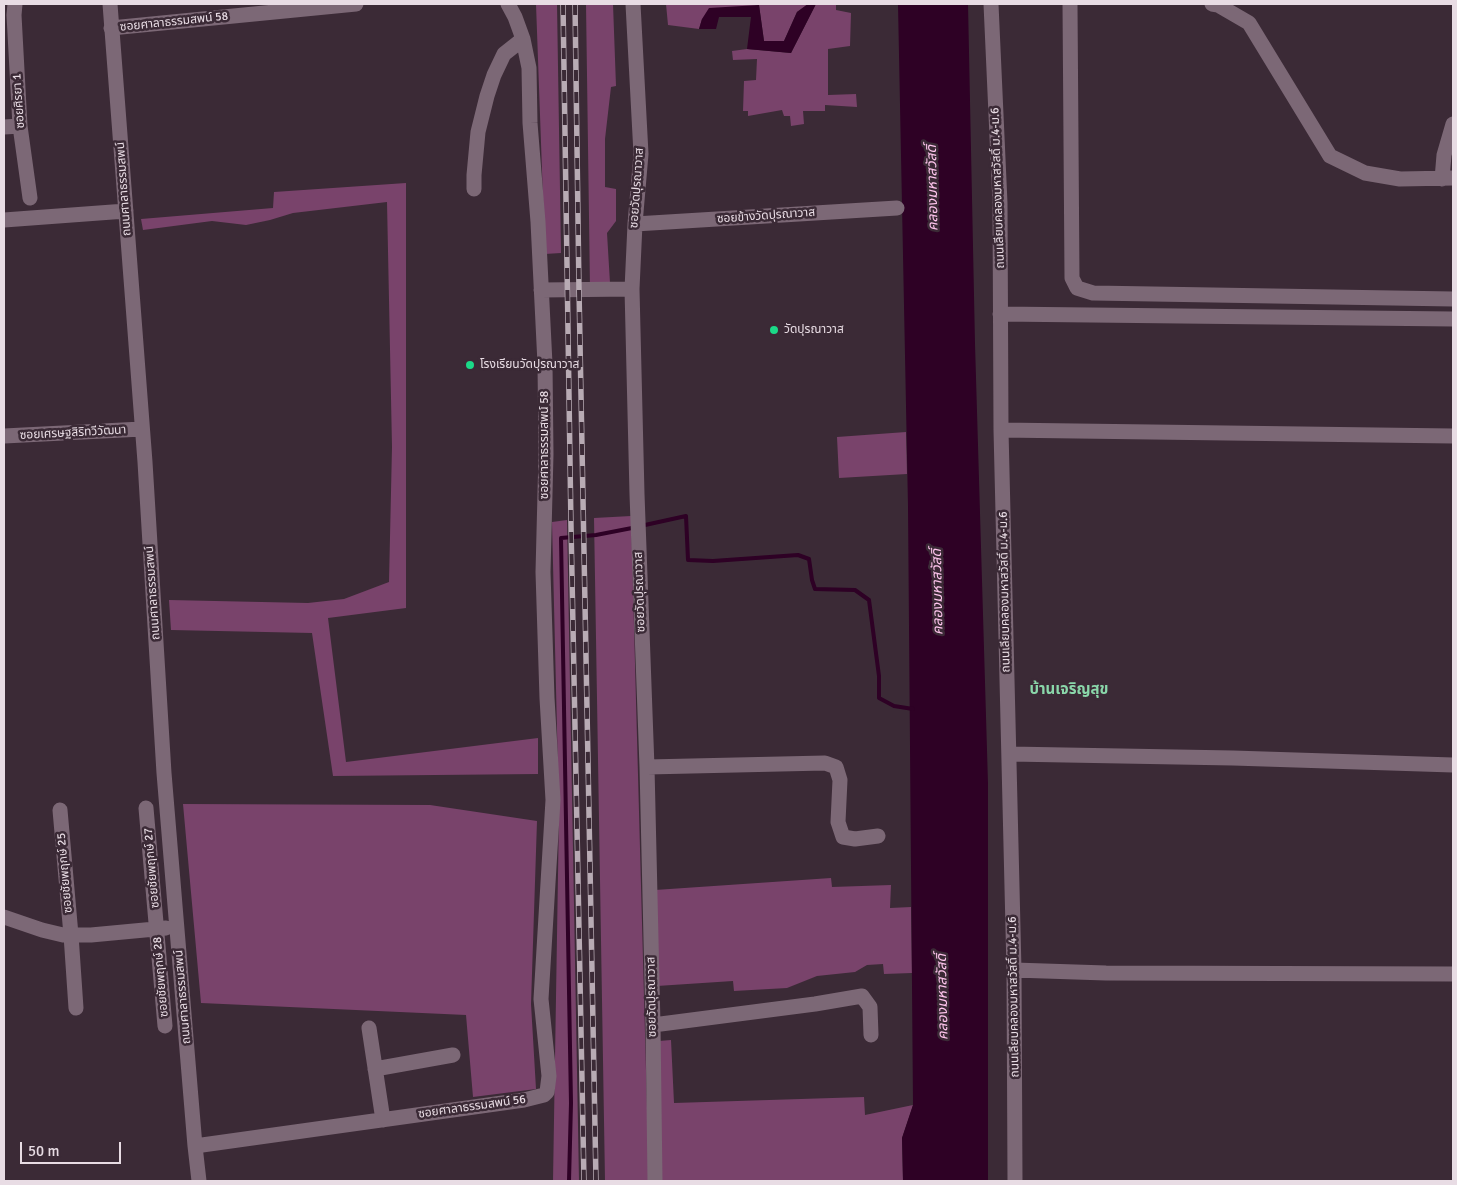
<!DOCTYPE html>
<html>
<head>
<meta charset="utf-8">
<style>
	body { margin:0 }
	#map { position:relative; width:1457px; height:1185px; overflow:hidden; background:#3b2a36; font-family:Signika,sans-serif }
	canvas { display:block }
	.frame { position:absolute; inset:0; border:5px solid #e8dce4; pointer-events:none }
	.scale { position:absolute; left:20px; top:1142px; width:101px; height:22px; box-sizing:border-box; border:2px solid #e8dce4; border-top:0; padding-left:6px; font-size:15px; line-height:18px; white-space:nowrap; color:#e8dce4; -webkit-text-stroke:4px #3b2a36; paint-order:stroke }
</style>
</head>
<body>
<div id="map">
<canvas width="1457" height="1185"></canvas>
<div class="frame"></div>
<div class="scale">50 m</div>
</div>
<script>
const c = document.querySelector('canvas').getContext('2d');
c.lineJoin = 'round';
function paint(path, color) { c.fillStyle = color; c.fill(path, 'evenodd'); }
const poly = rows => new Path2D(rows.map(r => 'M' + r).join(''));
function trace(path, color, width, dash) { c.strokeStyle = color; c.lineWidth = width; c.lineCap = dash ? 'butt' : 'round'; c.setLineDash(dash || []); c.stroke(path); }
function write(font, color, halo, rows, align = 'center') {
  c.font = font + ' Signika,"Noto Sans Thai",sans-serif'; c.lineWidth = 5; c.setLineDash([]); c.textBaseline = 'middle'; c.strokeStyle = halo; c.fillStyle = color; for (const [text, x, y, turn = 0] of rows) {
    c.save(); c.translate(x, y); c.rotate((+turn || 0) * Math.PI / 180); c.textAlign = isNaN(turn) ? turn : align; if (halo) c.strokeText(text, 0, 0); c.fillText(text, 0, 0); c.restore();
  }
}
paint(poly([
	[536,4,557,4,561,253,545,254],
	[586,4,613,4,616,86,611,87,605,139,605,187,616,189,616,221,607,233,610,283,590,289],
	[666,4,808,4,797,12,784,41,764,41,759,5,702,19,699,29,668,25],
	[816,4,836,4,836,10,851,13,850,46,828,49,828,95,856,94,857,107,825,105,825,111,803,111,804,124,791,126,790,116,784,116,782,110,748,116,748,111,743,111,744,81,756,80,757,59,733,60,732,51,747,49,791,53],
	[406,183,406,608,328,618,346,762,538,738,538,774,333,776,312,633,171,630,169,600,308,603,344,599,389,582,392,447,387,202,293,213,270,220,246,225,212,221,143,230,141,219,273,208,274,192],
	[906,432,907,474,839,478,837,437],
	[631,516,649,1181,605,1181,594,518],
	[567,520,579,1181,553,1181,559,813,552,522],
	[183,804,430,805,537,821,531,1004,536,1089,473,1097,466,1015,201,1003],
	[831,878,832,887,891,885,890,908,911,907,912,973,884,974,883,964,867,965,855,972,817,976,787,988,734,991,733,981,657,986,655,890],
	[671,1040,674,1103,864,1097,865,1115,913,1105,902,1138,903,1181,662,1181,659,1041]
]), '#79436b');
paint(poly([
	[808,4,816,4,791,53,747,49,751,17,719,17,716,29,699,29,702,19,709,8,759,5,764,41,784,41,797,12],
	[898,4,968,4,975,344,988,784,988,1181,903,1181,902,1138,913,1105,908,506]
]), '#2e0125');
trace(poly([
	[645,525,686,516,688,560,713,561,798,555,809,559,812,580,815,589,855,590,869,600,879,676,879,698,894,706,913,709],
	[569,1181,571,1103,561,538,596,535,632,528]
]), '#2e0125', 4);
trace(poly([
	[15,4,14,15,20,126,30,198],
	[110,4,145,462,164,773,195,1146,199,1181],
	[633,4,641,154,635,224,632,289,637,494,647,767,653,1025,655,1181],
	[991,4,1000,203,1001,430,1014,970,1015,1181],
	[1070,4,1072,278,1077,288,1093,293,1453,299],
	[1212,4,1218,5,1249,23,1330,156,1365,173,1400,179,1453,178],
	[111,28,356,4],
	[4,127,20,126],
	[1442,179,1444,155,1453,124],
	[474,189,474,175,478,132,487,96,494,75,504,54,523,39],
	[4,220,126,211],
	[635,224,897,208],
	[541,290,632,289],
	[1000,314,1453,319],
	[1001,430,1453,436],
	[4,436,142,429],
	[1010,754,1233,758,1453,765],
	[647,767,825,763,836,767,840,780,838,822,843,837,855,839,878,836],
	[146,808,165,1026],
	[60,810,71,935,76,1008],
	[4,917,42,930,63,935,91,935,166,928],
	[1014,970,1106,973,1453,974],
	[653,1025,815,1004,862,996,870,1007,871,1035],
	[369,1028,383,1120],
	[375,1069,453,1055],
	[195,1146,524,1100,544,1095,547,1092,549,1076,541,999,553,800,547,698,543,572,546,454,545,364,538,222,530,123,529,68,523,39,515,17,508,4]
]), '#7c6876', 15);
const rail = poly([
	[563,4,571,526,584,1181],
	[575,4,579,290,596,1181]
]);
trace(rail, '#b8abb4', 5.5);
trace(rail, '#3b2a36', 4, [11]);
for (const [x, y, r, color] of [
	[774,330,5,"#1bd988"],
	[470,365,5,"#1bd988"]
]) { const dot = new Path2D(); dot.arc(x, y, r, 0, 2 * Math.PI); c.fillStyle = color; c.fill(dot); trace(dot, '#3b2a36', 2); }
write('12px', '#e8dce4', '#3b2a36', [
	["ซอยศาลาธรรมสพน์ 58",174,22,-6],
	["ซอยศิรยา 1",19,101,-94],
	["ซอยวัดปุรณาวาส",637,188,-86],
	["ถนนเลียบคลองมหาสวัสดิ์ ม.4-ม.6",998,188,-92],
	["ถนนศาลาธรรมสพน์",124,189,-94],
	["ซอยข้างวัดปุรณาวาส",766,216,-4],
	["ซอยเศรษฐสิริทวีวัฒนา",73,433,-3],
	["ซอยศาลาธรรมสพน์ 58",545,445,-90],
	["ซอยวัดปุรณาวาส",640,592,-92],
	["ถนนเลียบคลองมหาสวัสดิ์ ม.4-ม.6",1005,592,-91],
	["ถนนศาลาธรรมสพน์",153,593,-94],
	["ซอยชัยพฤกษ์ 27",152,868,-95],
	["ซอยชัยพฤกษ์ 25",65,873,-95],
	["ซอยชัยพฤกษ์ 28",161,977,-95],
	["ถนนศาลาธรรมสพน์",183,997,-95],
	["ซอยวัดปุรณาวาส",652,997,-91],
	["ถนนเลียบคลองมหาสวัสดิ์ ม.4-ม.6",1014,997,-91],
	["ซอยศาลาธรรมสพน์ 56",472,1107,-8]
]);
write('12px', '#e8dce4', '#3b2a36', [
	["วัดปุรณาวาส",784,330],
	["โรงเรียนวัดปุรณาวาส",480,365]
], 'left');
write('italic 14px', '#ffc5ee', '#3b2a36', [
	["คลองมหาสวัสดิ์",933,188,-91],
	["คลองมหาสวัสดิ์",938,592,-91],
	["คลองมหาสวัสดิ์",943,997,-91]
]);
write('bold 15px', '#8ad7aa', '#3b2a36', [
	["บ้านเจริญสุข",1069,690]
]);
</script>
</body>
</html>
